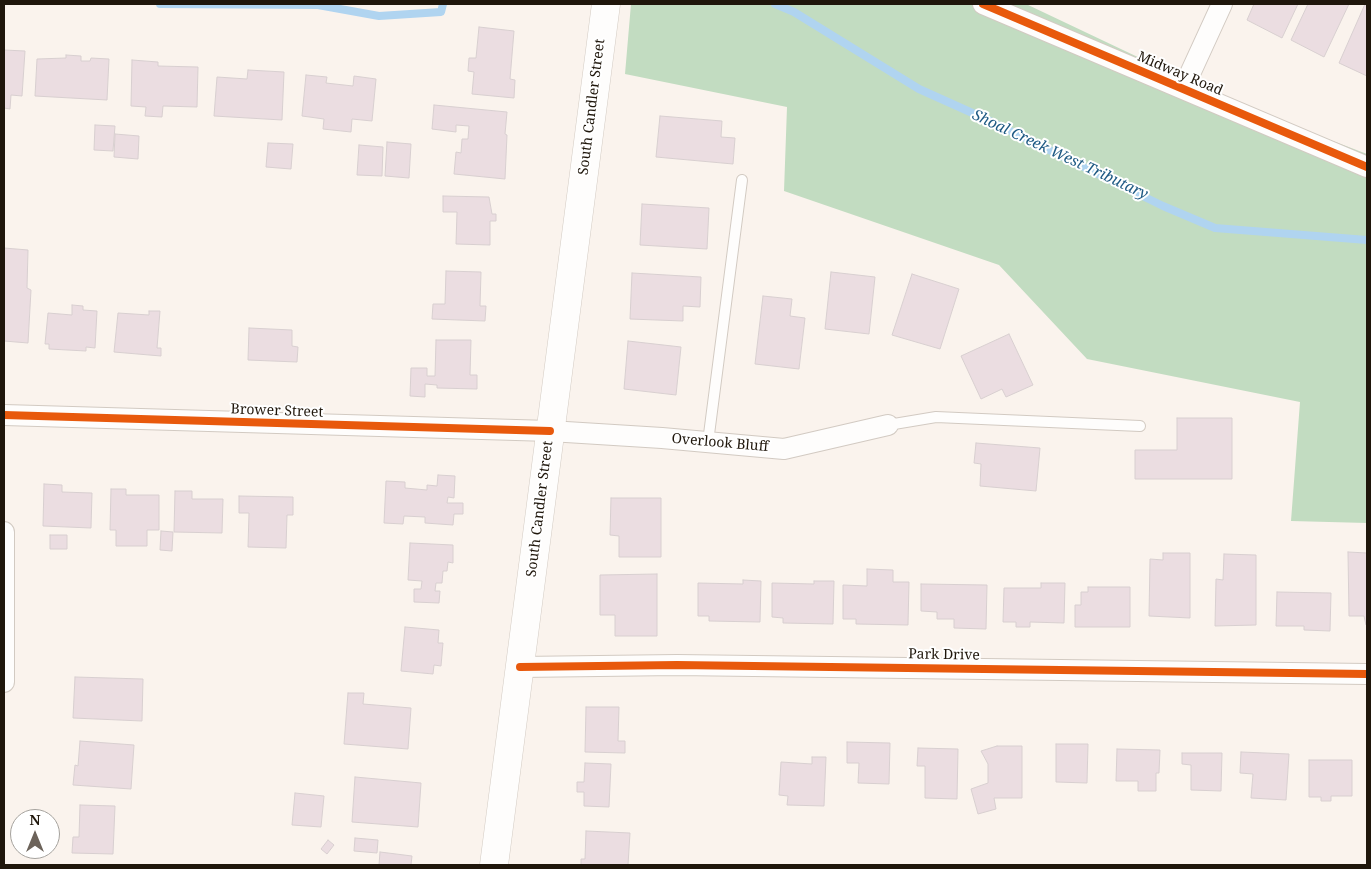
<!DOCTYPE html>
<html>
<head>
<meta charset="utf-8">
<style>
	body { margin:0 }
	#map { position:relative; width:1371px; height:869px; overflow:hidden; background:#faf3ed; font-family:"Noto Serif",serif }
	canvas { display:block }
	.frame { position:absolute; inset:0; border:5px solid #1f160b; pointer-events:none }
	.north { position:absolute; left:10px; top:809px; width:50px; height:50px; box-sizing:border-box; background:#fff; border:1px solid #a5a29d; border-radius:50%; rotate:0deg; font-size:14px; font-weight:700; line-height:20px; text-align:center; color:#1f160b }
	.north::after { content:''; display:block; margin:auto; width:18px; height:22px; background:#6c635a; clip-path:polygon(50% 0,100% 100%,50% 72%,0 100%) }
</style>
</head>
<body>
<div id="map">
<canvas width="1371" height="869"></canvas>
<div class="frame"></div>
<div class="north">N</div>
</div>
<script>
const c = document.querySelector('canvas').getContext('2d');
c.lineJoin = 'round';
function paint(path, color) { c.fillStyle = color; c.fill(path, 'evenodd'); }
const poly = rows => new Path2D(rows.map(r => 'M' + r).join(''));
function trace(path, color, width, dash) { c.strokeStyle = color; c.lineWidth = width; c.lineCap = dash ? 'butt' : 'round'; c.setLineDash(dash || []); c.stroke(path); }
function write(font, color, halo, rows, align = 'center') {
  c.font = font + ' "Noto Serif",serif'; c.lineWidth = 4; c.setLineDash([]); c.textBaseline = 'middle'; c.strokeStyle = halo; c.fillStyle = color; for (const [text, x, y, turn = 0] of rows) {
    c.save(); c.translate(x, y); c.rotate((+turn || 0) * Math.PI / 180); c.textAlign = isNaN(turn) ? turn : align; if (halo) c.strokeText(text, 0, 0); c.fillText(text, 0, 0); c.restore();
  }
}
paint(poly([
	[631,4,1026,4,1241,106,1367,154,1367,523,1291,521,1300,402,1087,359,999,265,784,191,787,107,625,74]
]), '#c2dcc1');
trace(poly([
	[160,4,318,5,379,16,441,12,443,4],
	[775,4,794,12,919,89,988,120,1163,206,1215,228,1367,240]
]), '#b0d4f0', 8);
const building = poly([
	[1254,4,1298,4,1282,38,1247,20,1254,4],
	[1308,4,1349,4,1324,57,1291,40,1308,4],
	[1365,4,1367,4,1367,76,1339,63,1365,4],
	[479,27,514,31,510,79,515,80,514,98,472,94,474,72,468,71,469,58,476,58,479,27],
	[4,50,25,51,22,96,11,95,10,109,4,108,4,50],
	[66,55,81,56,81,61,90,61,91,58,109,59,107,100,35,96,37,59,66,58,66,55],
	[132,60,158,62,158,66,198,67,197,107,163,106,162,117,145,116,146,107,131,106,132,60],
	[248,70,284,72,282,120,214,116,217,77,247,79,248,70],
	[306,75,327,77,326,83,353,86,354,76,376,79,372,121,352,119,351,132,323,129,324,119,302,116,306,75],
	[434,105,507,112,505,134,507,135,505,179,454,174,456,152,461,153,462,139,468,139,469,126,456,125,456,132,432,129,434,105],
	[660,116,722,121,721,137,735,138,733,164,656,157,660,116],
	[95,125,115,126,113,151,94,150,95,125],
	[115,134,139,136,138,159,114,157,115,134],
	[387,142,411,144,409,178,385,176,387,142],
	[268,143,293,144,291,169,266,167,268,143],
	[359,145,383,147,382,176,357,175,359,145],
	[443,196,489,197,492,214,496,214,496,221,490,221,490,245,456,244,457,212,443,212,443,196],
	[642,204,709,208,707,249,640,245,642,204],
	[4,248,28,250,27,288,31,290,28,343,4,341,4,248],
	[446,271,481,272,480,306,486,306,485,321,432,319,433,304,445,304,446,271],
	[831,272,875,277,869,334,825,329,831,272],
	[632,273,701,277,700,307,683,306,683,321,630,319,632,273],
	[912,274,959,289,940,349,892,335,912,274],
	[763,296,792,299,790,316,805,318,799,369,755,364,763,296],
	[72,305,83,306,83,310,97,311,95,348,86,347,86,351,49,349,49,344,45,344,48,313,72,315,72,305],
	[149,311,160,311,157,348,161,348,161,356,114,352,118,313,149,315,149,311],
	[249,328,292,330,292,346,298,347,297,362,248,360,249,328],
	[1009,334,1033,385,1006,397,1002,389,981,399,961,356,1009,334],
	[436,340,471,340,470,375,477,375,477,389,437,388,437,385,425,384,425,397,410,396,411,368,427,368,427,376,435,376,436,340],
	[628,341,681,347,676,395,624,389,628,341],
	[1177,418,1232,418,1232,479,1135,479,1135,450,1177,450,1177,418],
	[976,443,1040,448,1036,491,980,486,981,464,974,463,976,443],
	[438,475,455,476,454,498,448,497,447,503,463,503,463,514,454,514,453,525,425,523,425,517,404,516,403,524,384,523,386,481,405,482,405,488,427,490,427,485,437,486,438,475],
	[44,484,62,485,62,492,92,493,91,528,43,526,44,484],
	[111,489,126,489,126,495,159,495,159,530,147,530,147,546,116,546,116,530,110,530,111,489],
	[175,491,192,491,192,499,223,499,222,533,174,532,175,491],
	[239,496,293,497,293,515,287,515,286,548,248,547,249,513,239,513,239,496],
	[611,498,661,498,661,557,619,557,619,536,610,535,611,498],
	[161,531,173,532,172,551,160,550,161,531],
	[50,535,67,535,67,549,50,549,50,535],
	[410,543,453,545,453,563,448,562,447,571,443,571,442,583,436,583,435,591,440,591,439,603,414,602,414,589,421,589,422,581,408,580,410,543],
	[1348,552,1367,553,1367,625,1366,625,1364,616,1349,616,1348,552],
	[1163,553,1190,553,1190,618,1149,616,1150,559,1163,560,1163,553],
	[1224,554,1256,555,1256,625,1215,626,1216,579,1223,580,1224,554],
	[867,569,893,570,893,582,909,582,908,625,856,624,856,619,843,619,843,585,867,586,867,569],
	[657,574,657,636,615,636,615,615,600,615,600,575,657,574],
	[743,580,761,581,760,622,709,621,709,616,698,616,698,583,743,584,743,580],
	[814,581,834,581,833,624,783,623,783,618,772,617,772,583,814,584,814,581],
	[1041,583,1065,583,1064,623,1030,622,1030,627,1016,627,1016,622,1003,622,1004,588,1041,588,1041,583],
	[921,584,987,585,986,629,954,628,954,619,937,619,937,612,921,611,921,584],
	[1088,587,1130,587,1130,627,1075,627,1075,605,1081,605,1081,592,1088,592,1088,587],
	[1277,592,1331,593,1330,631,1304,630,1304,626,1276,626,1277,592],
	[405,627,439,630,438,643,443,643,441,666,434,665,433,674,401,671,405,627],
	[75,677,143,679,142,721,73,718,75,677],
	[348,693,364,693,363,704,411,708,408,749,344,744,348,693],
	[586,707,619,707,618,741,625,741,625,753,585,752,586,707],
	[80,741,134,745,131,789,73,785,75,765,78,766,80,741],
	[847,742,890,743,889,784,858,783,859,763,847,763,847,742],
	[1056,744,1088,744,1087,783,1056,782,1056,744],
	[997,746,1022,746,1022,798,994,798,996,809,978,814,971,789,988,783,988,764,981,751,997,746],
	[918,748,958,749,957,799,925,798,925,766,917,766,918,748],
	[1117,749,1160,750,1159,773,1156,773,1156,791,1138,791,1138,781,1116,781,1117,749],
	[1241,752,1289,754,1286,800,1251,798,1253,774,1240,773,1241,752],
	[1182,753,1222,753,1221,791,1191,790,1191,765,1182,764,1182,753],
	[812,757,826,757,824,806,787,805,788,796,779,795,781,762,812,764,812,757],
	[1309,760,1352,760,1352,796,1331,796,1331,801,1321,801,1321,797,1309,797,1309,760],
	[585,763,611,764,609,807,584,806,584,792,577,792,577,782,584,782,585,763],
	[355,777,421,783,418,827,352,822,355,777],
	[295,793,324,796,321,827,292,825,295,793],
	[80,805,115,806,113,854,72,853,73,837,79,837,80,805],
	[586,831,630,833,628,865,581,865,581,859,585,859,586,831],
	[355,838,378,840,377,853,354,851,355,838],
	[328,840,334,845,327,854,321,849,328,840],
	[380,852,412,856,411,865,379,865,380,852]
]);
paint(building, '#ebdde1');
trace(building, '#d8cfd0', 1);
const lane = poly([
	[888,425,936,417,1140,426],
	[708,442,742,180]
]);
const street = poly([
	[983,4,1367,167],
	[1183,89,1222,4],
	[4,415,550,431,662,438,784,449,888,425],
	[4,532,4,682],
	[520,667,677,665,1367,674]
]);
const secondary = poly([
	[494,865,606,4]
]);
trace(lane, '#d2cac2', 12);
trace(street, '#d2cac2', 22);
trace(secondary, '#d2cac2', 29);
trace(lane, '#fefdfc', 10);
trace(street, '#fefdfc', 20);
trace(secondary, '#fefdfc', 28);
trace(poly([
	[983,4,1367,167],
	[4,415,550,431],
	[520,667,677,665,1367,674]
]), '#e8590c', 8);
write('14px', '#1f160b', '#fff', [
	["Midway Road",1180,74,23],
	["South Candler Street",592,107,-83],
	["Brower Street",277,411,2],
	["Overlook Bluff",720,443,5],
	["South Candler Street",540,509,-83],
	["Park Drive",944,655,1]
]);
write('italic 15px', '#1f5a84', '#fff', [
	["Shoal Creek West Tributary",1060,155,25]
]);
</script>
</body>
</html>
